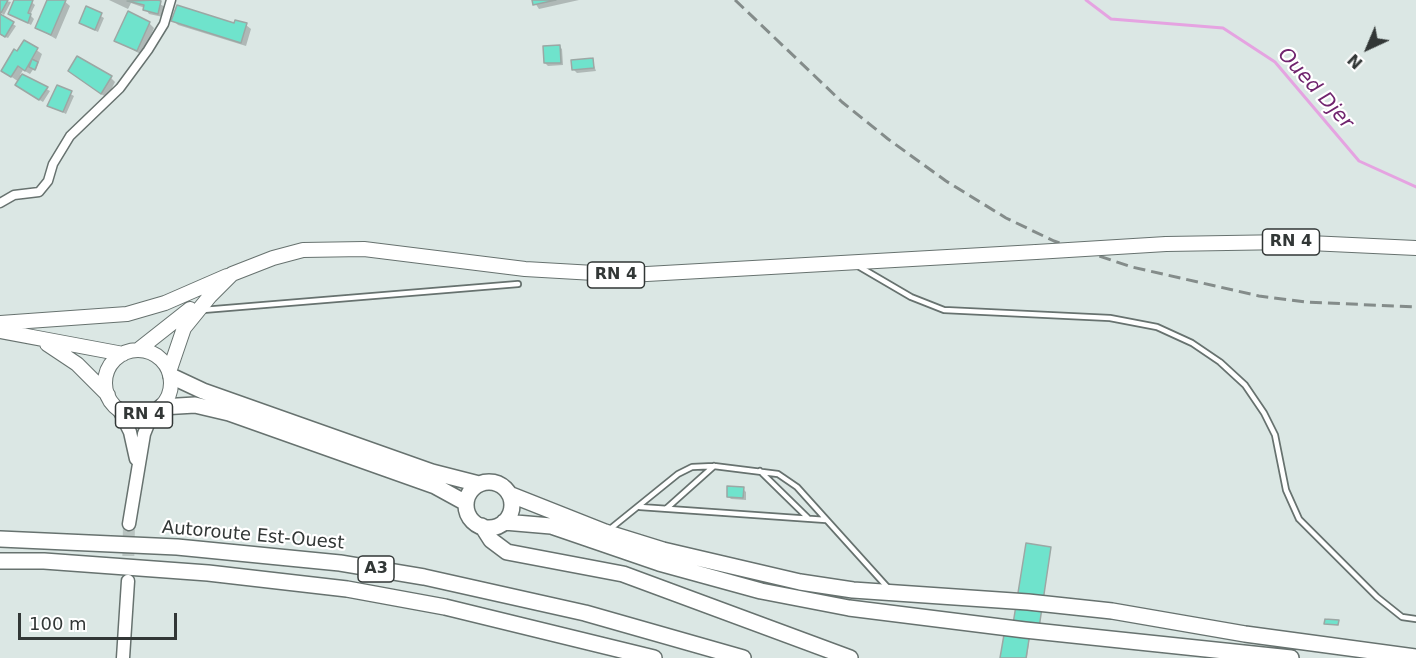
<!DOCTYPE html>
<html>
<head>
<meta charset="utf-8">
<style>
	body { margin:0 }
	#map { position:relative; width:1416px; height:658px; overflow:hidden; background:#dbe7e4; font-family:"DejaVu Sans",sans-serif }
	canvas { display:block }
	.north { position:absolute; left:1338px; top:18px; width:60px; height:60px; -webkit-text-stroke:4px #fff; paint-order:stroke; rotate:224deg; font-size:16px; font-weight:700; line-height:24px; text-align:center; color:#323736 }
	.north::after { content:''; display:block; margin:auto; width:21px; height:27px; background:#323736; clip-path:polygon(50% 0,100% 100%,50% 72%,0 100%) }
	.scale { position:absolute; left:18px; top:613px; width:159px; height:27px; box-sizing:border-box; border:3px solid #323736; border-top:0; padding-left:8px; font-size:18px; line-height:21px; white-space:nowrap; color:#323736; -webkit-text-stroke:4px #fff; paint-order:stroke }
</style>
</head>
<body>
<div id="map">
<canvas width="1416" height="658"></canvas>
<div class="north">N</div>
<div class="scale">100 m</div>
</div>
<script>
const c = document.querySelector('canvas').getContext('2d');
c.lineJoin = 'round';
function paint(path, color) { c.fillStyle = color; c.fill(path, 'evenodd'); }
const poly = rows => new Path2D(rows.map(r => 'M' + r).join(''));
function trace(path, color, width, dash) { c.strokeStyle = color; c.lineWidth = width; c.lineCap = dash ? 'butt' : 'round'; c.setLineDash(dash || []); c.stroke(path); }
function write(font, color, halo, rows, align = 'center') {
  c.font = font + ' "DejaVu Sans",sans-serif'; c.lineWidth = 4.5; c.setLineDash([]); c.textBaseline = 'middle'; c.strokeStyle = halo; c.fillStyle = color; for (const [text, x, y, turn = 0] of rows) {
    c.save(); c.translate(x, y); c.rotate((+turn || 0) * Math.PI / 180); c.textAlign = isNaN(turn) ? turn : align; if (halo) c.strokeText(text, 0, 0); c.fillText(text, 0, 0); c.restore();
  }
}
paint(poly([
	[0,0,11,2,4,15,0,12],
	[16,0,29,0,35,5,30,15,34,19,31,25,9,13],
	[49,0,63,0,70,6,56,39,37,28],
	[109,0,153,0,165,7,163,17,149,14,145,8,131,3,128,9],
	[533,0,579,0,539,9],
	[87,8,104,18,98,32,80,23],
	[0,17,16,26,8,38,0,35],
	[173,20,246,25,251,29,246,46,178,25],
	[149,23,154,28,142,55,116,40],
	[25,42,42,54,36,70,34,68,30,74,23,70,20,75,50,91,43,102,20,88,19,82,3,71],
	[559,46,562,49,563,65,548,66,545,63],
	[592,60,596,71,577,73,574,70],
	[75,76,111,78,115,82,107,98],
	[57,87,74,96,66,114,49,105],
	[743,489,746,492,746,500,731,499,728,496],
	[1050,548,1039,628,1031,627,1027,658,1002,658]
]), '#0003');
trace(poly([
	[1086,0,1111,19,1223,28,1275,62,1359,161,1416,187]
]), '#e5a3e1', 3);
const building = poly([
	[0,0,8,0,1,13,0,12,0,0],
	[14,0,33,0,28,13,31,14,28,23,8,14,14,0],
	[47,0,66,0,51,35,35,28,47,0],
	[532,0,556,0,533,5,532,0],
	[127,1,158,0,161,1,158,14,143,10,144,5,127,1],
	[177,5,234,23,235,20,247,23,241,43,171,21,177,5],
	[86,6,102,13,95,30,79,23,86,6],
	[128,11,150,22,137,51,114,41,128,11],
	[0,14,14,22,5,37,0,34,0,14],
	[24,40,38,48,25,71,18,66,11,77,1,71,14,49,17,51,24,40],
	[560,45,561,63,544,63,543,46,560,45],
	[77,56,112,76,101,94,68,71,77,56],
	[593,58,594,68,572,70,571,60,593,58],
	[32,59,38,62,35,70,29,67,32,59],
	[22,74,48,87,39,100,15,85,22,74],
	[57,85,72,91,63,112,47,106,57,85],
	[727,486,744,487,743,498,727,497,727,486],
	[1026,543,1051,547,1039,628,1031,627,1026,658,1000,658,1006,623,1013,624,1026,543],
	[1325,619,1339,620,1338,625,1324,624,1325,619]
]);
paint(building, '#6fe3cc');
trace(building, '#9ca7a4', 1.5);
trace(poly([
	[128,574,129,524]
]), '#b9c4c1', 12, [12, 6]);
const lane = poly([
	[858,266,911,297,944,310,1110,318,1157,327,1192,343,1220,362,1245,385,1264,413,1275,435,1286,490,1299,519,1377,597,1402,617,1416,619],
	[203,310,518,284],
	[760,471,808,518],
	[640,507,826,520],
	[667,508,714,466],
	[610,529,678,474,692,467,714,466,778,474,797,487,889,589]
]);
const street = poly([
	[0,203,14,195,39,192,48,181,53,164,70,136,120,88,148,50,164,24,171,0]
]);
const secondary = poly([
	[118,408,130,432,136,459],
	[129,524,144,434,150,419,158,410],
	[123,658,128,581]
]);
const primary = poly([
	[1166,244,1288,242,1416,248],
	[0,323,127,314,165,303,227,276],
	[0,331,123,354],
	[47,344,77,364,108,395],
	[138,350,190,309],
	'105 383a33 33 0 1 1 66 0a33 33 0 1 1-66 0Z',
	[169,372,184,328,210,296,232,274,273,258,303,250,364,249,525,269,629,275,1036,252]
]);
const highway = poly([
	[171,376,203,391,432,472,479,484],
	[161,407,195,405,229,413,435,486,466,503],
	'466 505a23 23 0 1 1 46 0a23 23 0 1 1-46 0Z',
	[509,494,605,532,663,550,800,582,853,590,1028,602,1112,611,1245,634,1416,657],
	[504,522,551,526,659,563,761,591,849,608,1025,630,1291,658],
	[482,526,491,540,507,552,623,574,850,658],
	[0,539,177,547,340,563,424,577,585,613,743,658],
	[0,561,44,561,208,573,347,589,445,607,654,658]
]);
trace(lane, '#67726f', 8);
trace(street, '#67726f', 11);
trace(secondary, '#67726f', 15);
trace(primary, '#67726f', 16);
trace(highway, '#67726f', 18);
trace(lane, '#fff', 4.5);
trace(street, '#fff', 8);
trace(secondary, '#fff', 12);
trace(primary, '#fff', 14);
trace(highway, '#fff', 15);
trace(poly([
	[735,0,842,102,888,139,946,181,1006,218,1054,241,1132,267,1259,296,1306,302,1416,307]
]), '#848c8a', 3, [12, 6]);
const primaryBridge = poly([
	[1036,252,1166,244]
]);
trace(primaryBridge, '#67726f', 16, []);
trace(primaryBridge, '#fff', 14);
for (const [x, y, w] of [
	[1291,242,57],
	[616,275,57],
	[144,415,57],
	[376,569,36]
]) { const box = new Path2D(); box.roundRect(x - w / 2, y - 13, w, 26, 4.5); c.fillStyle = '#fff'; c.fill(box); trace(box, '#323736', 1.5); }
write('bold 16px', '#323736', null, [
	["RN 4",1291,242],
	["RN 4",616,275],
	["RN 4",144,415],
	["A3",376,569]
]);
write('18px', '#323736', '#fff', [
	["Autoroute Est-Ouest",253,536,5]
]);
write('italic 20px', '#70246e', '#fff', [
	["Oued Djer",1315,89,48]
]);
</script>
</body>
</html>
